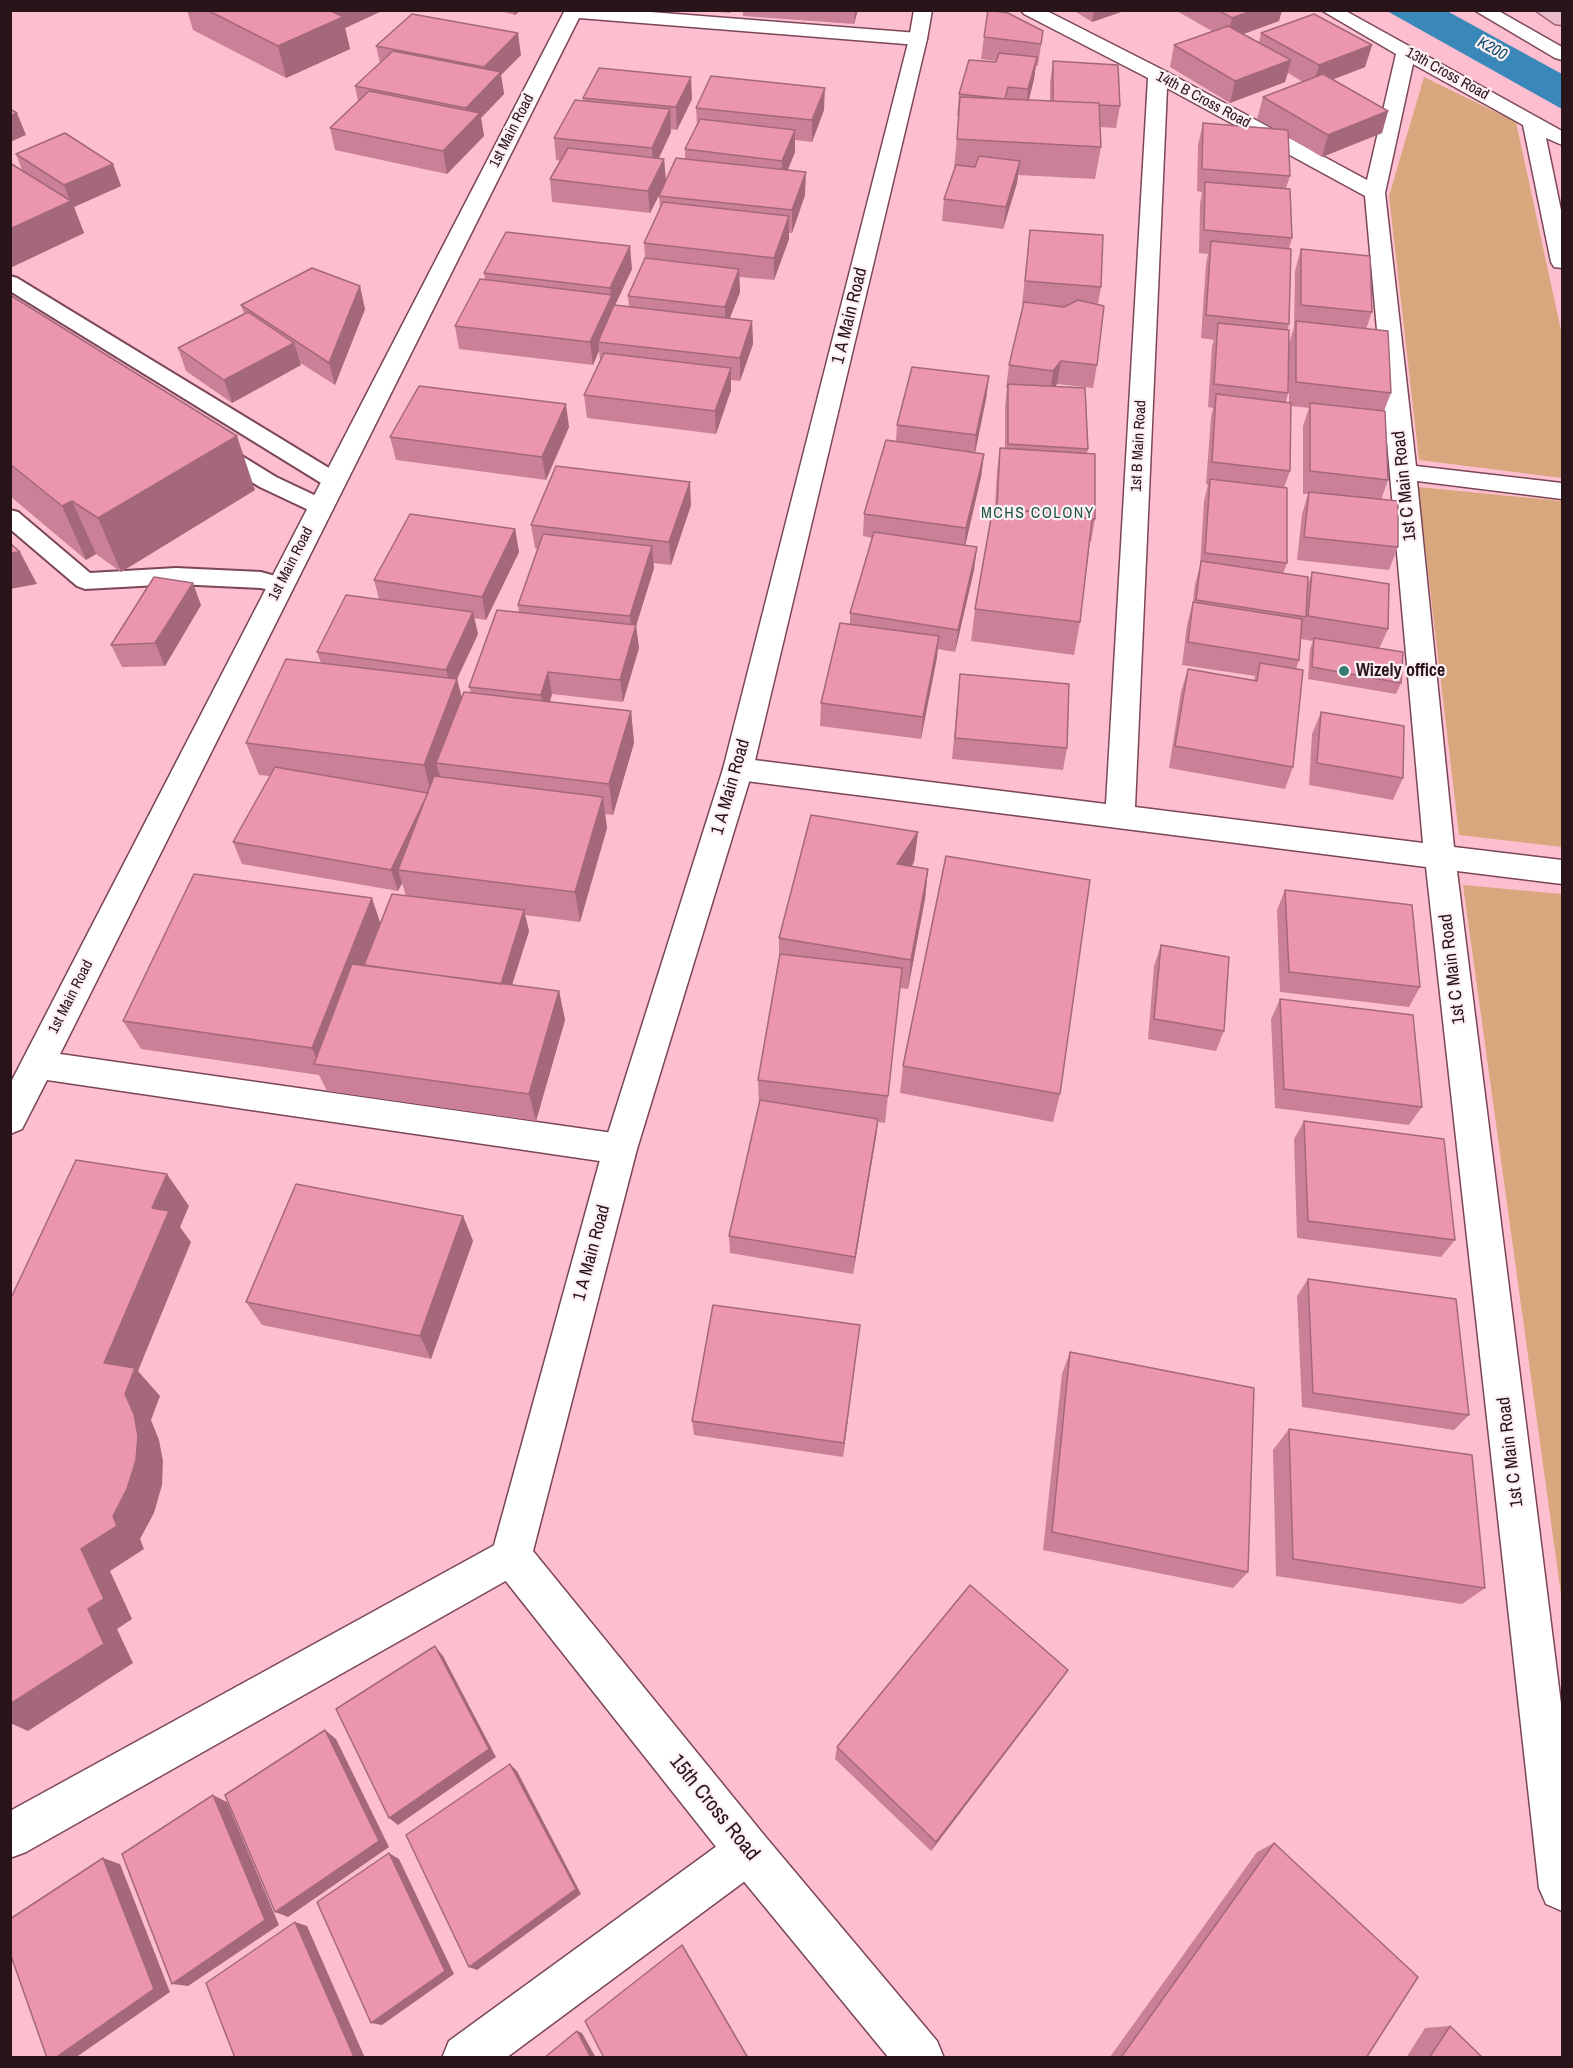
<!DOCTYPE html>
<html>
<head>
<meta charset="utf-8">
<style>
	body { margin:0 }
	#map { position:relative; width:1573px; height:2068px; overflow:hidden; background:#fdbfd0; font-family:"Archivo Narrow",sans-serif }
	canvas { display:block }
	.frame { position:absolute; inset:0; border:12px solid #29141a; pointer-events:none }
</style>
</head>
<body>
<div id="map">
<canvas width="1573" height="2068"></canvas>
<div class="frame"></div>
</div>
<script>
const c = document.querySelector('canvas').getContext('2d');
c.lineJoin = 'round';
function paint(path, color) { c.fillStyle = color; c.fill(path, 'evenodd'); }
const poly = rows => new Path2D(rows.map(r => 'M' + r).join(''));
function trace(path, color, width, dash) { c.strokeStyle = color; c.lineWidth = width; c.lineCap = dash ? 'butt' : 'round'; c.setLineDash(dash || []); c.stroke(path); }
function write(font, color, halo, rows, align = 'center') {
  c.font = font + ' "Archivo Narrow",sans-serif'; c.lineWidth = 4.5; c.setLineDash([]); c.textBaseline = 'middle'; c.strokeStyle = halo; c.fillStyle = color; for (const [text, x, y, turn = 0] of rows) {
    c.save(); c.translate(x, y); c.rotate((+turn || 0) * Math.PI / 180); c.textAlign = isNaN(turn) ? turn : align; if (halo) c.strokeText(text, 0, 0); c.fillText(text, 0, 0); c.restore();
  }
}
paint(poly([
	[1424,77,1516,122,1562,335,1562,478,1419,460,1389,196],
	[1418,487,1562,501,1562,847,1459,835],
	[1463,885,1562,894,1562,1602]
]), '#d9a77d');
paint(poly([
	[1387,11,1447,11,1562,74,1562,109]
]), '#3a87b9');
const lane = poly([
	[10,276,17,278,342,476,345,481,342,486,334,488,326,486,10,291,10,276],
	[216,443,224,445,276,477,329,502,332,507,329,512,321,514,313,512,260,487,208,455,205,450,208,445,216,443],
	[10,510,18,512,90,573,176,568,261,572,289,580,292,585,289,590,281,593,261,588,176,584,85,589,77,586,10,529,10,510]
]);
const street = poly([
	[565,10,625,10,918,33,925,35,927,39,925,43,918,45,579,18,60,1054,620,1134,632,1138,637,1149,632,1160,620,1164,47,1080,22,1129,10,1134,10,1084,565,10],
	[1021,10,1045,10,1165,71,1367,180,1396,54,1321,10,1344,10,1562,131,1562,145,1546,138,1562,215,1562,268,1554,267,1551,262,1523,125,1413,64,1385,193,1416,466,1562,483,1562,499,1417,481,1454,847,1562,860,1562,884,1457,871,1562,1712,1562,1911,1546,1904,1539,1888,1426,867,738,780,728,777,723,769,728,761,738,758,1106,804,1148,78,1024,14,1021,10],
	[1167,88,1365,196,1423,843,1135,807,1167,88],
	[511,1536,525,1542,531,1556,525,1570,26,1852,10,1858,10,1811,511,1536],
	[748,1829,764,1835,770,1851,764,1867,506,2058,442,2058,449,2041,732,1835,748,1829]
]);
const secondary = poly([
	[914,10,932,10,927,39,753,769,637,1149,533,1551,764,1835,937,2041,944,2058,889,2058,732,1867,497,1570,491,1556,603,1149,723,769,909,39,914,10],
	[1474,10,1497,10,1562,47,1562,60,1555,58,1474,10]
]);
const primary = poly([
	[1535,10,1558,10,1562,13,1562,25,1555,24,1535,10]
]);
trace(lane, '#7b4656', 4);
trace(street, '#7b4656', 3);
trace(secondary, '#7b4656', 3);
trace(primary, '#9f6576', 3);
paint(lane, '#fff');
paint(street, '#fff');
paint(secondary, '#fff');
paint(primary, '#ebbdcb');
paint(poly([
	[187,10,384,10,345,28,350,49,286,78,193,30],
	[496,10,521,10,515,15],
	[695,10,731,10,730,13],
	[743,10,858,10,854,24,743,16],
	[1073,10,1127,10,1092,22],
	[1175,10,1282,10,1279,21,1243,34,1259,42,1261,33,1372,45,1365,67,1332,80,1388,111,1382,133,1322,157,1288,137,1290,176,1286,188,1292,238,1289,249,1289,324,1288,330,1288,393,1286,402,1289,403,1289,344,1294,327,1295,271,1301,249,1372,312,1366,329,1391,393,1384,411,1388,480,1381,500,1398,547,1389,570,1297,560,1302,514,1308,494,1303,494,1303,426,1309,408,1291,406,1290,471,1284,488,1287,563,1283,574,1308,584,1312,572,1388,629,1379,649,1401,683,1396,694,1308,679,1310,649,1313,641,1301,639,1299,660,1296,669,1293,767,1285,789,1169,768,1181,692,1188,669,1254,680,1255,676,1182,665,1187,625,1193,602,1195,584,1200,566,1204,501,1208,485,1206,484,1211,417,1213,408,1208,407,1212,346,1214,340,1201,338,1206,264,1208,254,1199,253,1200,204,1202,192,1197,191,1198,145,1203,123,1274,128,1257,119,1263,97,1303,82,1288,73,1285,82,1230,103,1170,67,1174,45,1212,31],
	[1043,31,1038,66,1036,66,1034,79,1029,100,1050,101,1050,83,1053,61,1120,106,1116,128,1100,127,1101,147,1095,179,1018,175,1017,183,1003,229,942,221,944,199,954,169,959,116,957,116,959,94,996,62,997,61,981,59,984,37],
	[376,46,521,55,501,75,504,94,481,118,484,136,447,174,335,150,330,128,358,101,355,86,380,63],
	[583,98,692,99,677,130,671,129,671,132,659,158,664,159,666,181,685,159,685,149,697,125,696,108,824,110,812,142,795,140,795,152,788,170,805,195,792,233,789,233,789,239,774,280,739,277,740,292,730,318,752,321,753,344,740,381,731,380,731,390,716,434,587,418,584,395,600,360,599,351,593,365,459,349,455,326,485,280,484,273,632,269,615,305,629,307,628,296,645,258,644,243,660,209,659,196,661,192,650,213,552,202,550,179,560,161,556,160,554,138,583,101],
	[16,154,113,164,121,186,74,207,84,233,10,268,10,163,22,170],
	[1030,230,1101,287,1098,304,1097,365,1093,388,1057,384,1055,386,1088,449,1087,454,1095,519,1091,542,1090,542,1080,622,1074,655,971,641,975,609,995,507,997,471,1000,448,1005,448,1005,407,1007,388,1006,388,1009,365,1024,304,1022,304],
	[10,295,255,490,121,572,96,554,86,560,10,496],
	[241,305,365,309,335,385,299,362,301,365,232,403,186,371,178,348,244,314],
	[989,376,986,399,975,453,984,454,981,477,965,545,977,547,974,570,955,652,937,649,921,739,820,726,821,703,850,625,850,613,872,538,863,536,864,514,896,441,897,425],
	[569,427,546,480,396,460,390,437],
	[691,505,671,565,653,563,654,568,636,626,639,648,623,702,552,694,550,702,631,711,634,743,613,815,605,814,607,828,580,922,525,915,529,931,512,985,559,991,565,1020,536,1121,327,1091,319,1075,141,1049,123,1021,380,923,406,896,402,883,398,891,242,864,233,842,270,776,259,775,246,743,321,663,317,652,379,599,374,580,515,529,519,552,486,620,474,618,478,634,457,679,462,698,471,693,469,687,519,613,518,605,538,549,535,548,531,525],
	[201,605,165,666,122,667,111,645],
	[960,674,1067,748,1063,770,952,759],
	[1321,712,1403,778,1393,800,1309,785,1312,734],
	[918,832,914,862,912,866,928,869,925,899,908,989,900,988,885,1123,878,1122,876,1137,853,1274,730,1253,729,1236,759,1104,758,1080,779,958,779,938],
	[1285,890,1420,987,1409,1007,1280,992,1277,910],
	[1161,945,1224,1031,1216,1051,1148,1039,1154,966],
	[1280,999,1422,1107,1409,1125,1275,1108,1271,1019],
	[903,1066,1060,1094,1053,1122,900,1093],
	[1304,1121,1455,1240,1441,1257,1297,1238,1294,1139],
	[463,1216,473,1241,431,1359,262,1325,246,1302],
	[1308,1279,1469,1415,1454,1430,1302,1407,1297,1296],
	[860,1325,843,1457,694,1435,692,1421],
	[1070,1352,1248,1572,1233,1588,1043,1550,1062,1374],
	[1289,1429,1485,1588,1462,1604,1276,1576,1273,1450],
	[1058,1684,931,1851,835,1759,837,1747],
	[1274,1843,1366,2058,1110,2057,1257,1852],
	[1450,2026,1483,2058,1406,2058,1425,2028]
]), '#ca8096');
paint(poly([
	[331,10,384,10,345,28,350,49,286,78,278,46],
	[514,10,521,10,515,15],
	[855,10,858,10,854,24],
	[1094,10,1127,10,1092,22],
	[1254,10,1282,10,1279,21,1227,40,1232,18],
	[518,33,521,55,501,75,504,94,481,118,484,136,447,174,443,151,468,125,466,108,487,86,484,67],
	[1372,45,1365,67,1313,87,1319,65],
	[1037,57,1034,79,1026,111,1028,89],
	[1291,60,1285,82,1230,103,1235,81],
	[691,77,692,99,677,130,676,107],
	[825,88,824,110,812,142,812,120],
	[670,109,671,132,653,170,652,148],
	[1388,111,1382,133,1322,157,1328,135],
	[17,113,26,135,10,142,10,116],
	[795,130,795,152,782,183,782,161],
	[664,159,666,181,650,213,648,191],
	[1020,161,1017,183,1003,229,1006,207],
	[113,164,121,186,74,207,84,233,10,268,10,229,70,201,64,185],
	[806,172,805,195,792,233,792,210],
	[789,216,789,239,774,280,774,258],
	[630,246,632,269,598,342,599,351,593,365,590,342,611,296,610,288],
	[739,269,740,292,725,330,725,307],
	[360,286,365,309,335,385,329,363],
	[752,321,753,344,740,381,740,358],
	[294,343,301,365,232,403,224,380],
	[1061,361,1057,384,1050,394,1053,371],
	[731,368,731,390,716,434,715,411],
	[989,376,986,399,974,458,976,435],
	[566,404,569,427,546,480,542,457],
	[237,436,255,490,121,572,98,518],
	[984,454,981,477,964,551,966,528],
	[690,482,691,505,671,565,669,542],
	[72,501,96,554,86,560,62,506],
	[515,529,519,552,486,620,482,597],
	[652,546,654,568,636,626,639,648,623,702,620,680,632,638,630,616],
	[977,547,974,570,955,652,958,630],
	[20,552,37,584,10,589,10,553],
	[193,583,201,605,165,666,155,643],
	[473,612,478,634,457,679,465,711,436,763,440,776,432,796,424,765,452,692,446,670],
	[939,636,937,658,921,739,923,717],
	[548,672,552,694,545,717,541,695],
	[631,711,634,743,613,815,609,784],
	[428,793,398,870,402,883,398,891,391,870],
	[603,797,607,828,580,922,575,892],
	[918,832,914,862,895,894,897,864],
	[928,869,925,899,908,989,911,960],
	[372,898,382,928,319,1064,312,1048],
	[524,910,529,931,506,1004,501,984],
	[559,991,565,1020,536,1121,529,1094],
	[878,1119,876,1137,853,1274,855,1257],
	[167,1174,189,1206,180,1227,191,1242,138,1371,160,1396,151,1420,159,1440,163,1461,162,1485,154,1513,140,1539,144,1549,110,1571,132,1619,117,1629,133,1663,28,1731,10,1723,10,1704,88,1609,81,1549,113,1516,104,1363,152,1208],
	[463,1216,473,1241,431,1359,420,1336],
	[860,1325,858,1340,843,1457,844,1443],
	[435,1646,443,1656,496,1757,398,1825,389,1818],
	[1068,1670,1058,1684,931,1851,936,1842],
	[325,1730,336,1739,389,1847,288,1917,275,1912],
	[510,1764,517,1771,581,1894,477,1970,469,1967],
	[213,1795,227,1802,279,1925,188,1986,172,1984],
	[389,1853,399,1859,454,1974,382,2025,371,2023],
	[103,1858,120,1864,170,1992,75,2058,55,2058],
	[295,1922,307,1926,365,2058,354,2058],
	[577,2031,582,2033,596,2058,591,2058]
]), '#a4687a');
const building = poly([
	[207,10,329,10,343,17,278,46,207,10],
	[988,10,1008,13,1043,31,1041,44,984,37,988,10],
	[1218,10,1254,10,1232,18,1218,10],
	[412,14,518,33,484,67,376,46,412,14],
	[1314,14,1372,45,1319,65,1261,33,1314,14],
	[1228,26,1291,60,1235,81,1174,45,1228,26],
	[393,51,501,72,466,108,355,86,393,51],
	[999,53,1037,57,1028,89,1008,87,1005,99,959,94,969,60,996,62,999,53],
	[1053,61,1118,65,1120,106,1099,105,1099,103,1053,101,1053,61],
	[599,68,691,77,676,107,583,98,599,68],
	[1323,74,1388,111,1328,135,1263,97,1323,74],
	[711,76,825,88,812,120,696,108,711,76],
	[369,91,480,113,443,151,330,128,369,91],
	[960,97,1099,103,1101,147,957,139,960,97],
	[575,100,670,109,652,148,554,138,575,100],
	[10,109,17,113,10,116,10,109],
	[700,119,795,130,782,161,685,149,700,119],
	[1203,123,1288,130,1290,176,1202,169,1203,123],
	[65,133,113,164,64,185,16,154,65,133],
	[568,148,664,159,648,191,550,179,568,148],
	[979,156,1020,161,1006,207,944,199,956,165,975,167,979,156],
	[676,158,806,172,792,210,659,196,676,158],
	[10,163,71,201,10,229,10,163],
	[1205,182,1290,189,1292,238,1204,230,1205,182],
	[663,202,789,216,774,258,644,243,663,202],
	[1030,230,1103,235,1101,287,1025,281,1030,230],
	[506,232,630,246,610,288,484,273,506,232],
	[1211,241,1291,249,1289,324,1206,315,1211,241],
	[1301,249,1370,256,1372,312,1301,305,1301,249],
	[645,258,739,269,725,307,628,296,645,258],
	[312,268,360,286,329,363,241,305,312,268],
	[480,279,612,295,590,342,455,326,480,279],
	[10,295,237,436,98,518,72,501,62,506,10,464,10,295],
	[1078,300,1104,306,1097,365,1061,361,1053,371,1009,365,1024,302,1064,307,1078,300],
	[614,305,752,321,740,358,598,342,614,305],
	[248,312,294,343,224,380,178,348,248,312],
	[1296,321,1388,331,1391,393,1296,382,1296,321],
	[1218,323,1289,330,1288,393,1214,384,1218,323],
	[604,353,731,368,715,411,584,395,604,353],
	[912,367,989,376,976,435,897,425,912,367],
	[1008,384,1085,388,1088,449,1008,444,1008,384],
	[419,386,566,404,542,457,390,437,419,386],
	[1216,394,1291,403,1290,471,1212,462,1216,394],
	[1310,403,1385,411,1388,480,1310,471,1310,403],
	[886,440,984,454,966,528,864,514,886,440],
	[1000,448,1095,454,1095,519,997,507,1000,448],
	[556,466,690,482,669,542,531,525,556,466],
	[1210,479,1287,488,1287,563,1205,553,1210,479],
	[1309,492,1398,501,1398,547,1304,537,1309,492],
	[993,507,1092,519,1080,622,975,609,993,507],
	[410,514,515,529,482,597,374,580,410,514],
	[874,532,977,547,958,630,850,613,874,532],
	[543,534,652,546,630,616,518,605,543,534],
	[10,543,20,552,10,553,10,543],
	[1201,561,1308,577,1306,617,1196,600,1201,561],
	[1312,572,1389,584,1388,629,1308,616,1312,572],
	[154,577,193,583,155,643,111,645,154,577],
	[346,595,473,612,446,670,317,652,346,595],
	[1193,602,1302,619,1299,660,1188,642,1193,602],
	[497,610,636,625,620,680,548,672,541,695,469,687,497,610],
	[840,623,939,636,923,717,821,703,840,623],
	[1314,638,1403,652,1401,683,1312,667,1314,638],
	[286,659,457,679,424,765,246,743,286,659],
	[1260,663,1303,670,1293,767,1175,746,1188,669,1257,681,1260,663],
	[960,674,1069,684,1067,748,955,738,960,674],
	[464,692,631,711,609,784,436,763,464,692],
	[1321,712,1404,726,1403,778,1317,763,1321,712],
	[275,767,428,793,391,870,233,842,275,767],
	[434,776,603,797,575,892,398,870,434,776],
	[811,815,918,832,897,864,928,869,911,960,779,938,811,815],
	[946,856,1090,880,1060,1094,903,1066,946,856],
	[194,874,372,898,312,1048,123,1021,194,874],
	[1285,890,1412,905,1420,987,1289,972,1285,890],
	[392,894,524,910,501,984,364,965,392,894],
	[1161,945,1229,957,1224,1031,1154,1019,1161,945],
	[780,954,902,968,888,1096,758,1080,780,954],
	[352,964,559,991,529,1094,314,1064,352,964],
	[1280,999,1413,1015,1422,1107,1284,1089,1280,999],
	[760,1100,878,1119,855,1257,729,1236,760,1100],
	[1304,1121,1444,1139,1455,1240,1308,1221,1304,1121],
	[76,1160,167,1174,152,1208,169,1211,104,1363,135,1368,125,1394,134,1414,138,1436,136,1460,127,1489,113,1516,117,1526,81,1549,104,1599,88,1609,104,1644,10,1704,10,1300,76,1160],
	[296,1184,463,1216,420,1336,246,1302,296,1184],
	[1308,1279,1456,1299,1469,1415,1313,1393,1308,1279],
	[713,1305,860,1325,844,1443,692,1421,713,1305],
	[1070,1352,1254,1388,1248,1572,1052,1532,1070,1352],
	[1289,1429,1472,1455,1485,1588,1293,1559,1289,1429],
	[970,1585,1068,1670,936,1842,837,1747,970,1585],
	[435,1646,489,1749,389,1818,336,1709,435,1646],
	[325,1730,379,1841,275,1912,225,1795,325,1730],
	[510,1764,576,1889,469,1967,406,1835,510,1764],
	[213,1795,265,1920,172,1984,122,1854,213,1795],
	[1274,1843,1418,1977,1366,2058,1124,2058,1122,2056,1274,1843],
	[389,1853,445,1971,371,2023,317,1902,389,1853],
	[103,1858,154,1989,55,2058,47,2058,10,1953,10,1919,103,1858],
	[295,1922,354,2057,235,2058,206,1983,295,1922],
	[682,1945,748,2058,604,2058,585,2021,682,1945],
	[1450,2026,1483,2058,1429,2058,1450,2026],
	[577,2031,591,2058,544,2058,577,2031]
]);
paint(building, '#eb95af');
trace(building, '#a4687a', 1.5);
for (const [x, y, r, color] of [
	[1344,671,6,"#377c70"]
]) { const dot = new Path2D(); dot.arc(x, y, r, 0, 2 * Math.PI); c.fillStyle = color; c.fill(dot); trace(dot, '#fdf0f3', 2); }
write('15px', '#29141a', '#fdf0f3', [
	["13th Cross Road",1447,74,29],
	["14th B Cross Road",1203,100,28],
	["1st Main Road",512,131,-63],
	["1st B Main Road",1139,446,-87],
	["1st Main Road",291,564,-63],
	["1st Main Road",71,997,-63]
]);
write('italic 16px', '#114c6f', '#fdf0f3', [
	["K200",1492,49,29]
]);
c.letterSpacing = '1.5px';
write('16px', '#1d554b', '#fdf0f3', [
	["MCHS COLONY",1038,514]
]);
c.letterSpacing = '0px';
write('18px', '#29141a', '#fdf0f3', [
	["1 A Main Road",850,316,-76],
	["1st C Main Road",1405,486,-96],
	["1 A Main Road",731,787,-74],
	["1st C Main Road",1453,969,-97],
	["1 A Main Road",592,1253,-75],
	["1st C Main Road",1511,1452,-97]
]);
write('bold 18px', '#29141a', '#fdf0f3', [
	["Wizely office",1356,671]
], 'left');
write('21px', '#29141a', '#fdf0f3', [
	["15th Cross Road",714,1808,51]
]);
</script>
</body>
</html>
